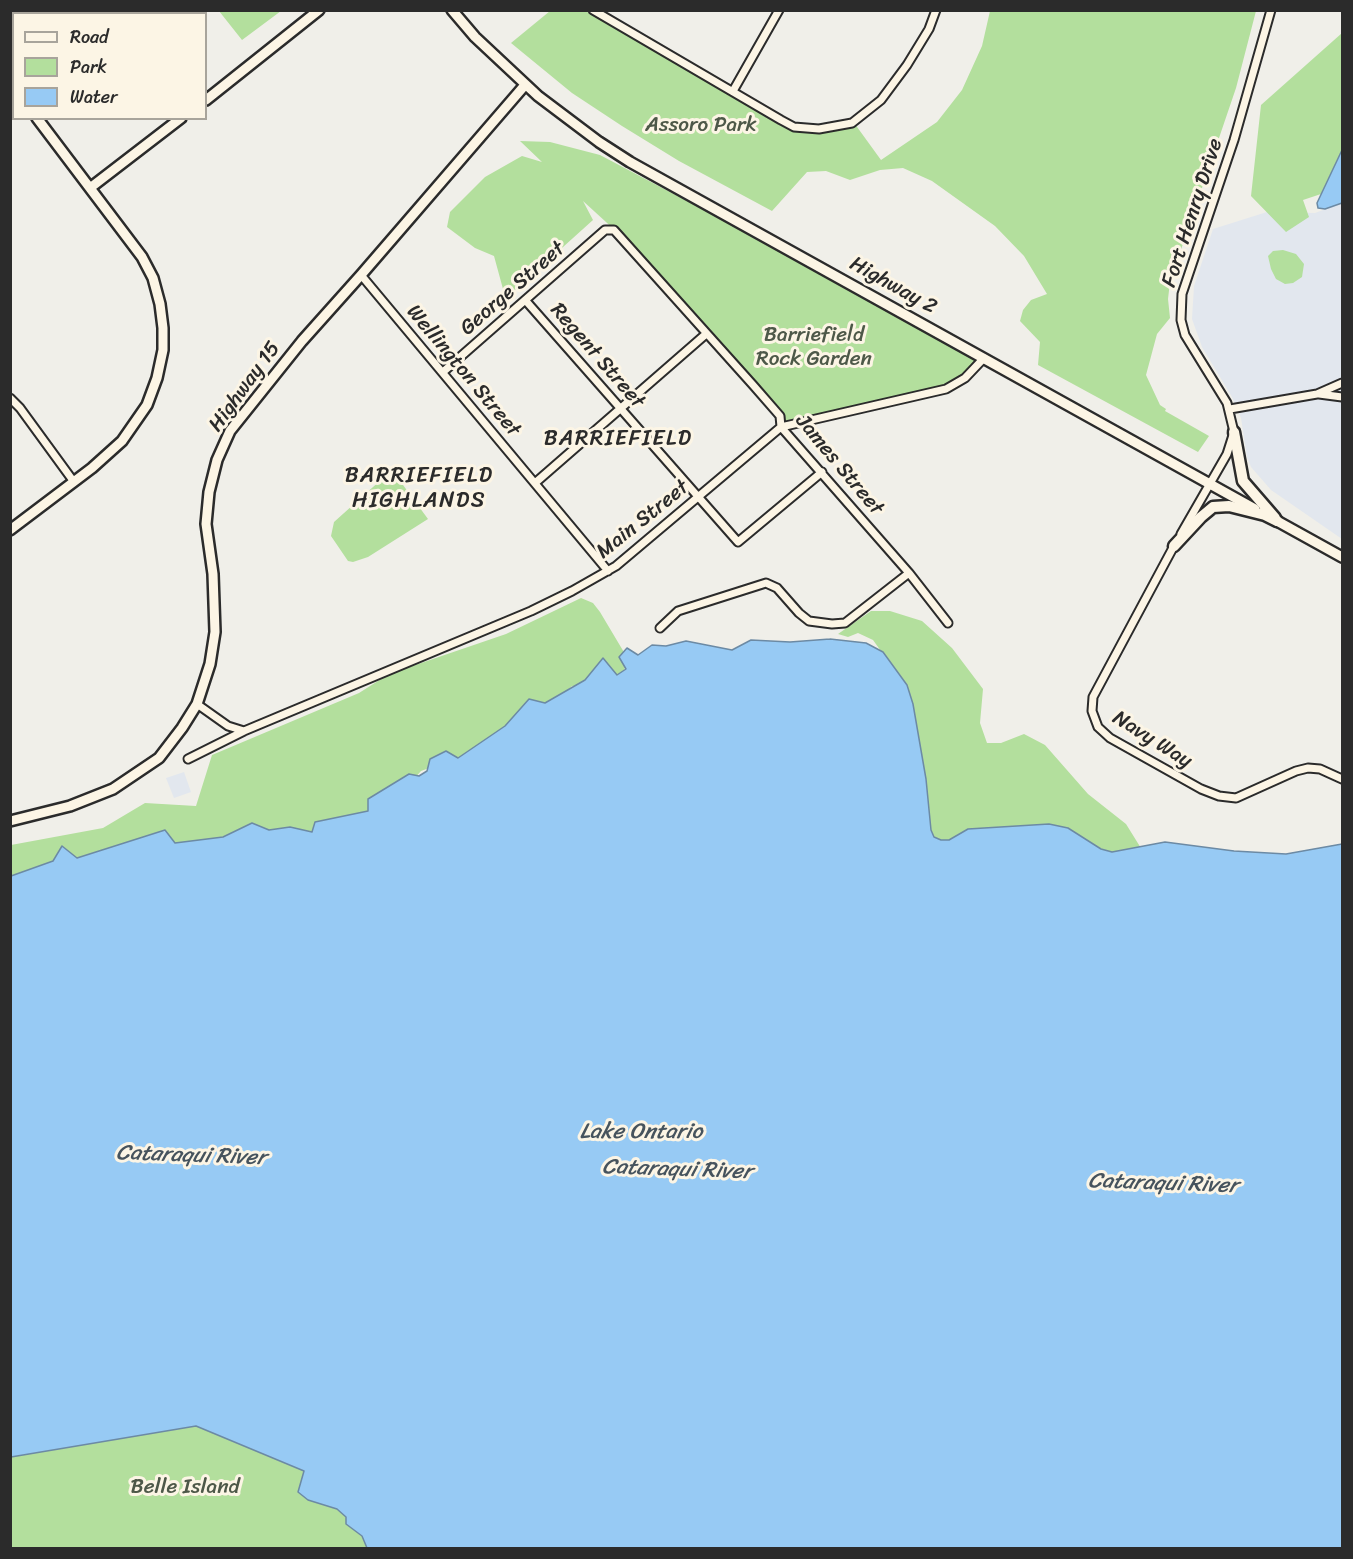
<!DOCTYPE html>
<html>
<head>
<meta charset="utf-8">
<style>
	body { margin:0 }
	#map { position:relative; width:1353px; height:1559px; overflow:hidden; background:#f0efe9; font-family:Sriracha,sans-serif }
	canvas { display:block }
	.frame { position:absolute; inset:0; border:12px solid #2b2b2b; pointer-events:none }
	.legend { position:absolute; left:12px; top:12px; width:195px; height:108px; box-sizing:border-box; background:#fcf5e5; border:2px solid #a8a49b; margin:0; padding:8px 10px; list-style:none; font-size:18px; color:#2b2b2b }
	.legend li { display:flex; align-items:center; gap:12px; height:30px }
	.legend b { width:30px; border:2px solid #a8a49b }
</style>
</head>
<body>
<div id="map">
<canvas width="1353" height="1559"></canvas>
<div class="frame"></div>
<ul class="legend">
<li><b style="height:8px;background:#fcf5e5"></b>Road</li>
<li><b style="height:16px;background:#b3df9d"></b>Park</li>
<li><b style="height:16px;background:#97caf4"></b>Water</li>
</ul>
</div>
<script>
const c = document.querySelector('canvas').getContext('2d');
c.lineJoin = 'round';
function paint(path, color) { c.fillStyle = color; c.fill(path, 'evenodd'); }
const poly = rows => new Path2D(rows.map(r => 'M' + r).join(''));
function trace(path, color, width, dash) { c.strokeStyle = color; c.lineWidth = width; c.lineCap = dash ? 'butt' : 'round'; c.setLineDash(dash || []); c.stroke(path); }
function write(font, color, halo, rows, align = 'center') {
  c.font = font + ' Sriracha,sans-serif'; c.lineWidth = 6; c.setLineDash([]); c.textBaseline = 'middle'; c.strokeStyle = halo; c.fillStyle = color; for (const [text, x, y, turn = 0] of rows) {
    c.save(); c.translate(x, y); c.rotate((+turn || 0) * Math.PI / 180); c.textAlign = isNaN(turn) ? turn : align; if (halo) c.strokeText(text, 0, 0); c.fillText(text, 0, 0); c.restore();
  }
}
paint(poly([
	[1342,203,1342,539,1271,490,1251,467,1247,457,1241,418,1232,397,1202,347,1192,319,1194,286,1213,229,1267,212,1315,213],
	[184,772,191,792,174,798,166,778]
]), '#e2e7ee');
paint(poly([
	[219,11,281,11,242,40],
	[550,11,586,11,785,128,811,130,852,120,881,160,937,122,962,90,982,46,990,11,1256,11,1236,88,1170,282,1168,299,1170,318,1157,334,1146,375,1160,405,1166,409,1165,411,1209,436,1198,452,1038,365,1040,342,1020,321,1023,310,1031,300,1047,294,1024,256,995,226,932,181,903,168,880,170,850,180,826,171,807,172,772,211,679,161,622,126,572,93,511,43],
	[1342,33,1342,150,1321,194,1303,200,1309,217,1286,232,1251,196,1261,105],
	[520,141,550,142,600,155,984,358,957,384,781,427,780,416,618,233,583,201,593,220,512,293,503,289,494,256,475,248,447,227,450,212,485,177,522,156,542,162],
	[1283,250,1296,254,1304,264,1302,277,1293,283,1285,284,1276,279,1271,269,1268,256,1273,251],
	[392,470,428,519,368,557,353,562,348,561,331,536,334,522],
	[581,598,593,603,600,612,628,659,617,690,572,686,540,717,508,723,493,737,478,756,443,763,421,771,406,788,360,829,300,841,11,885,11,845,103,828,145,803,196,806,212,755,359,693,389,674,506,634],
	[871,611,890,611,922,621,952,648,983,689,980,723,987,743,1001,743,1024,734,1045,745,1088,794,1126,824,1144,853,947,850,924,840,896,672,873,640,858,633,848,637,838,634],
	[196,1426,304,1471,337,1509,389,1548,11,1548,11,1457]
]), '#b3df9d');
const water = poly([
	[1342,150,1342,203,1325,209,1318,208,1317,203,1342,150],
	[830,639,866,643,883,652,907,685,913,704,926,779,931,830,934,837,941,840,949,840,968,829,1049,824,1068,828,1101,849,1112,852,1165,842,1234,851,1286,854,1342,844,1342,1548,367,1548,362,1536,346,1524,346,1517,337,1509,308,1500,298,1492,304,1471,196,1426,11,1457,11,876,53,861,62,846,77,858,165,830,175,843,223,837,252,823,269,830,290,827,312,832,315,822,368,811,368,799,409,774,419,776,427,771,430,759,446,751,458,758,505,726,529,699,545,703,585,680,603,658,617,675,626,669,619,657,627,648,638,655,652,645,666,646,686,641,732,650,751,640,790,642,830,639]
]);
paint(water, '#97caf4');
trace(water, '#6c8aa4', 1.5);
const street = poly([
	[593,10,781,120,794,127,819,129,852,123,881,100,907,65,929,29,936,10],
	[733,91,779,10],
	[361,275,608,571],
	[526,301,738,542,822,472],
	[443,372,605,230,614,230,753,385,780,416,781,427,909,573,948,623],
	[1319,394,1342,397],
	[10,398,20,408,74,482],
	[1230,409,1317,394,1342,383],
	[535,483,706,334],
	[1181,534,1227,454,1234,432,1227,403,1185,335,1181,320,1182,294,1234,140,1271,10],
	[1175,544,1093,697,1092,711,1098,727,1110,738,1201,789,1219,796,1236,798,1296,771,1308,768,1320,769,1342,779],
	[660,628,678,611,766,583,777,588,799,613,809,621,832,624,845,623,909,573],
	[197,704,228,726,244,731],
	[188,759,244,731,531,611,572,591,616,566,781,427,946,389,965,378,984,358]
]);
const secondary = poly([
	[452,10,475,37,538,96,599,142,630,162,1255,509],
	[10,84,14,88],
	[206,100,319,10],
	[90,188,181,118],
	[1277,521,1342,557],
	[10,530,92,468,122,441,147,405,157,378,163,350,163,328,160,304,153,278,142,257,37,118],
	[10,821,70,806,113,789,159,758,182,728,197,704,210,664,215,632,213,574,206,524,209,492,217,460,230,431,302,341,361,275,525,85]
]);
const primary = poly([
	[1234,432,1243,481,1275,518],
	[1174,546,1201,517,1213,507,1229,506,1265,515,1277,521]
]);
trace(street, '#2b2b2b', 11);
trace(secondary, '#2b2b2b', 14);
trace(primary, '#2b2b2b', 15);
trace(street, '#fcf5e5', 7);
trace(secondary, '#fcf5e5', 9);
trace(primary, '#fcf5e5', 10);
write('21px', '#4d5848', '#fcf5e5', [
	["Assoro Park",701,126],
	["Barriefield",814,336],
	["Rock Garden",814,360],
	["Belle Island",185,1488]
]);
write('21px', '#2b2b2b', '#fcf5e5', [
	["Fort Henry Drive",1193,213,-72],
	["Highway 2",893,286,29],
	["George Street",513,289,-41],
	["Regent Street",597,356,49],
	["Wellington Street",463,371,50],
	["Highway 15",245,387,-54],
	["James Street",839,465,50],
	["Main Street",643,520,-39],
	["Navy Way",1152,740,32]
]);
c.letterSpacing = '1.5px';
write('22px', '#2b2b2b', '#fcf5e5', [
	["BARRIEFIELD",618,439],
	["BARRIEFIELD",419,476],
	["HIGHLANDS",419,501]
]);
c.letterSpacing = '0px';
write('italic 22px', '#46535d', '#fcf5e5', [
	["Lake Ontario",641,1132],
	["Cataraqui River",191,1156,2],
	["Cataraqui River",677,1170,2],
	["Cataraqui River",1163,1184,2]
]);
</script>
</body>
</html>
